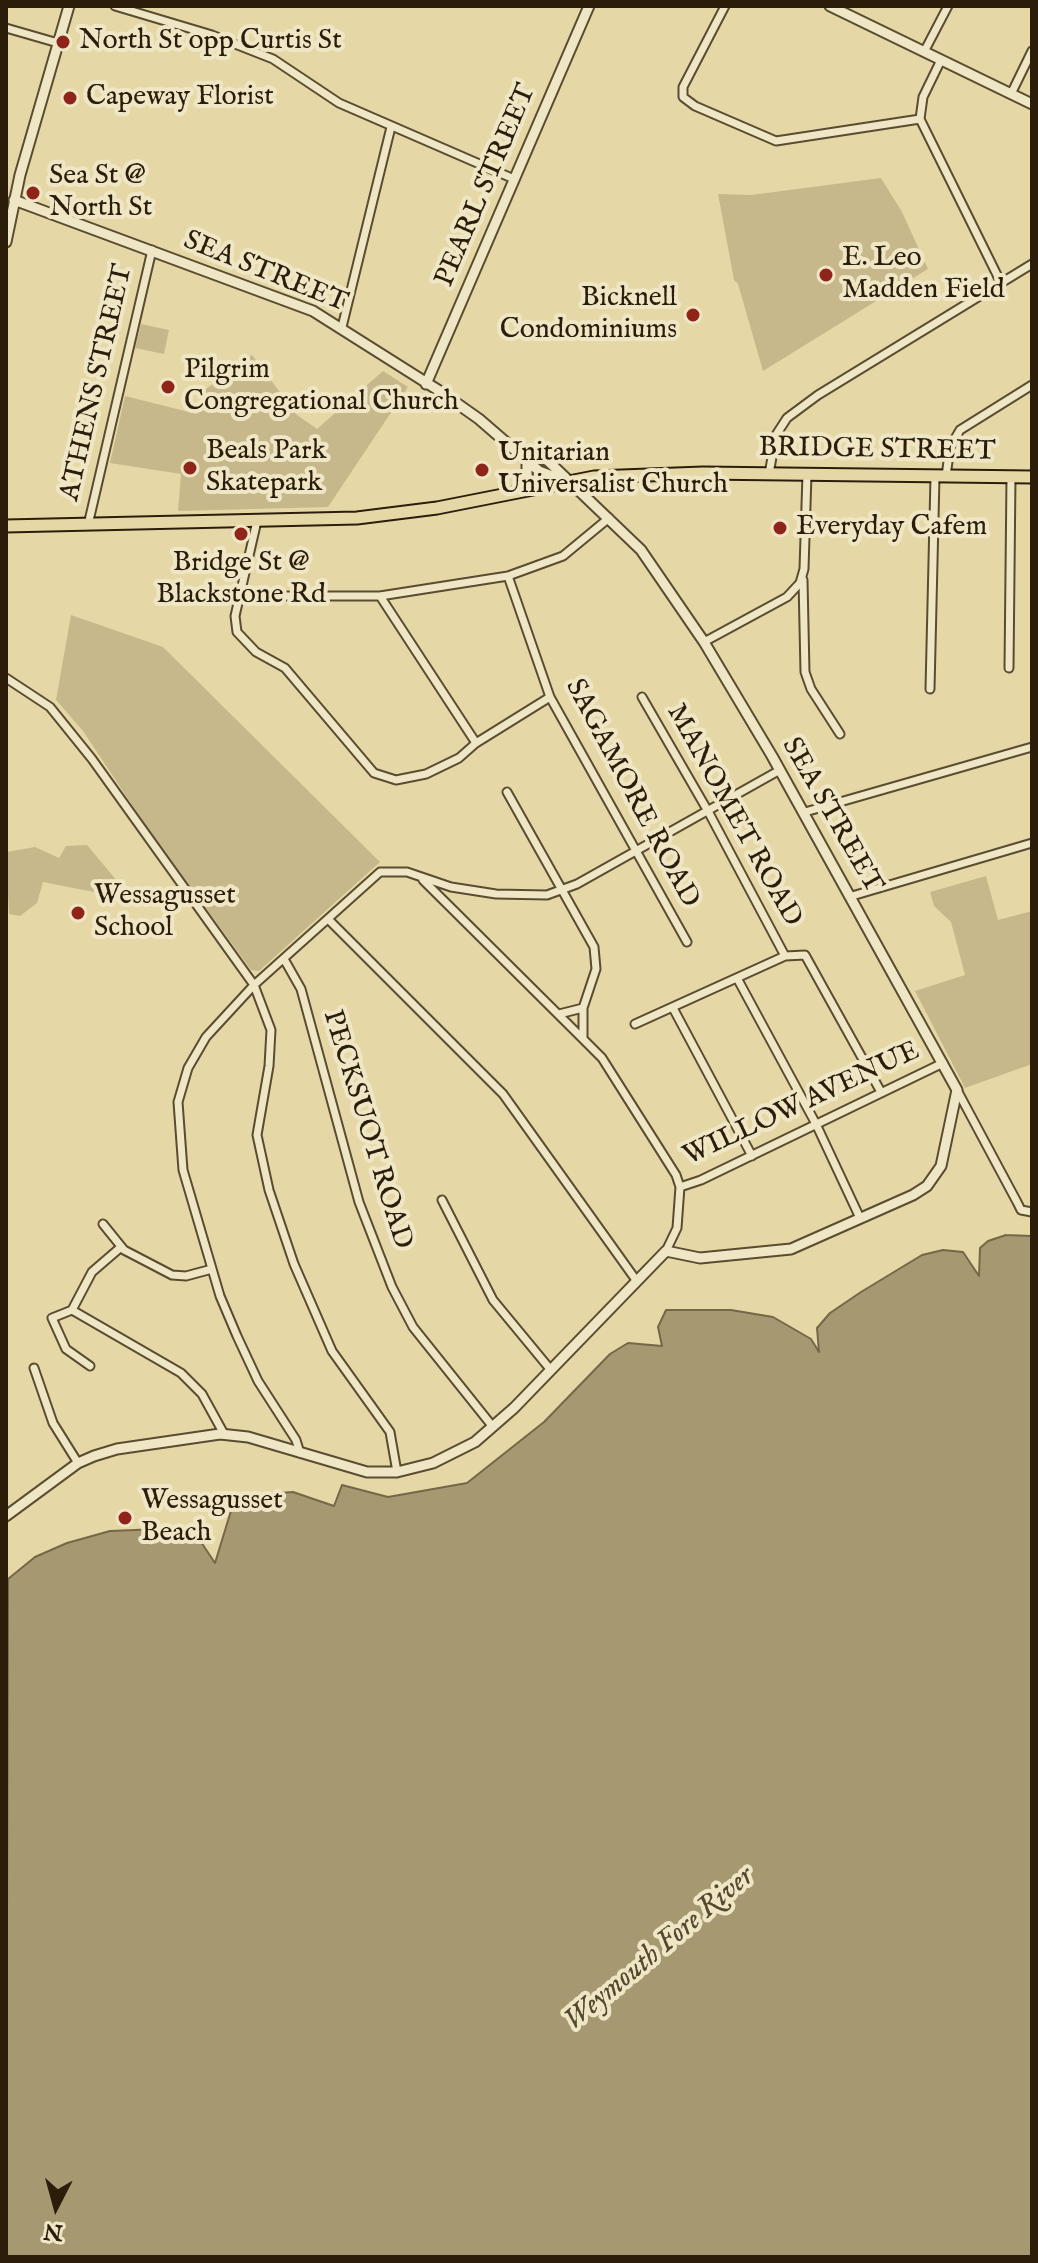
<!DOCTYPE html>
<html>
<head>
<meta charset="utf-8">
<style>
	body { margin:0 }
	#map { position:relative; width:1038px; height:2263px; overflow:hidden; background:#e6d8a6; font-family:"IM FELL English",serif }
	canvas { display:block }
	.frame { position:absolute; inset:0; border:8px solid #2b1d0a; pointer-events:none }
	.north { position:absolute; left:16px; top:2167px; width:80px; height:80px; -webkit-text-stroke:6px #efe6c5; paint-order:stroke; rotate:186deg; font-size:22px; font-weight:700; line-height:32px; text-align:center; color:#2b1d0a }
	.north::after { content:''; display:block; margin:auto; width:28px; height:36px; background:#2b1d0a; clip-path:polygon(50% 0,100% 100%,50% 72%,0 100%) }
</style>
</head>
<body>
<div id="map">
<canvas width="1038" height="2263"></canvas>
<div class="frame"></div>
<div class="north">N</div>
</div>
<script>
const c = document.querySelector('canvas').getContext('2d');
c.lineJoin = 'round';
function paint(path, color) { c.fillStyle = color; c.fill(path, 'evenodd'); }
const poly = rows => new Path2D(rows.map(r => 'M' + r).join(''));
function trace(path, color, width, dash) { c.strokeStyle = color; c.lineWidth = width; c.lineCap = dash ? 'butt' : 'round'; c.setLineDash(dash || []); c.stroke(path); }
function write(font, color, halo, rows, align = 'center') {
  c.font = font + ' "IM FELL English",serif'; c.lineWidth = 8; c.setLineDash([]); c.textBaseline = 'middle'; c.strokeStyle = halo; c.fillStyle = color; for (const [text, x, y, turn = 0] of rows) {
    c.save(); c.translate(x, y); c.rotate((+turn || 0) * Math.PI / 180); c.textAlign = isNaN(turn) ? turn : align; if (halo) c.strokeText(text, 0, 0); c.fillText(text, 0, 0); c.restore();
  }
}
paint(poly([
	[881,178,902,212,928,269,763,371,738,284,734,280,718,194,751,195],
	[141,324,169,330,164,354,135,348],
	[252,355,297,415,317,429,383,371,408,387,328,507,178,511,181,474,110,463,125,396,197,414,202,392],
	[71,615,163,647,380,862,259,971,251,970,144,823,83,731,56,700],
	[87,845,133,900,129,905,109,895,43,882,37,903,20,916,9,914,6,852,35,847,59,858,66,846],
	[986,876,998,920,1032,911,1032,1064,965,1088,915,991,965,975,951,922,934,906,930,892]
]), '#c6b88b');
const water = poly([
	[1006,1235,1032,1236,1032,2257,6,2257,8,1579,35,1557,67,1543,110,1531,160,1529,188,1536,201,1542,215,1563,234,1501,250,1495,293,1492,334,1506,342,1485,388,1497,467,1483,544,1422,610,1354,628,1343,662,1346,658,1327,666,1310,731,1310,773,1317,811,1339,819,1352,817,1328,830,1313,861,1292,922,1255,943,1250,963,1252,979,1276,980,1248,988,1241,1006,1235]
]);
paint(water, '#a69871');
trace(water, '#756748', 2);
const minor = poly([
	[115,6,212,35,273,59,339,103,514,179],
	[725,6,683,87,683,97,695,106,776,141,920,119],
	[6,28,58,43],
	[924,52,948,6],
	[941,60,923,97,920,119,1001,283],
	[1011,94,1032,51],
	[342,327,391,127],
	[769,474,776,435,787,418,818,395,1032,264],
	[946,476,950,447,960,430,1032,385],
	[257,521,235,616,237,632,256,652,285,668,374,773,396,780,426,774,459,758,476,743,550,697],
	[88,525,152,250],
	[508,576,550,697,687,942],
	[803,580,805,672,811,689,840,734],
	[240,596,380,596,508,576,563,556,609,518],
	[380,596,476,743],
	[704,642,787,597,800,583,804,569,807,474],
	[1009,668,1011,477],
	[6,678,50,707,92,759,254,985,271,1030,269,1066,257,1135,269,1190,294,1264,332,1351,390,1432,397,1472],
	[930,689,935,477],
	[642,697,709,813,785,956],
	[507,792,594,947,596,969,583,1008,583,1039,602,1058,676,1175,680,1187,677,1228,666,1251],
	[805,812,1032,747],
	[423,880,583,1039],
	[852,896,1032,843],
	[328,919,503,1094,636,1280],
	[284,959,301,989,359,1202,392,1287,413,1327,493,1427],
	[737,978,816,1124,860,1218],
	[673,1008,752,1156],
	[559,1014,583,1008],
	[635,1024,785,956,805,955,881,1092],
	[957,1090,1017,1202,1021,1210,1032,1212],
	[680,1187,701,1180,943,1063],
	[442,1200,493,1300,550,1369],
	[103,1224,124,1250,172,1275,186,1276,212,1269],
	[72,1310,181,1373,202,1394,224,1434],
	[72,1310,52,1318,66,1349,90,1366],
	[72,1310,92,1272,121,1247],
	[34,1368,53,1423,78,1463],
	[300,1453,296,1440,258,1381,237,1336,220,1296,183,1170,178,1102,188,1068,206,1037,254,985,380,872,407,872,451,887,496,894,547,895,577,884,780,770]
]);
const tertiary = poly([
	[830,6,1032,104],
	[14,200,313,311,438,390,479,419,539,471,565,481],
	[6,242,20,175,69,6],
	[426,384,589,6],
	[515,493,527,480,527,462],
	[6,1516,78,1463,94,1456,117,1449,220,1434,248,1437,367,1472,397,1472,433,1463,475,1442,514,1408,666,1251,700,1258,791,1249,913,1195,927,1186,941,1166,957,1090,772,756,704,642,641,550,548,461,534,453,517,450]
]);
const primary = poly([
	[6,526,357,518,437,508,594,477,703,473,1032,477]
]);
trace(minor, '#5a4c31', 11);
trace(tertiary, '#5a4c31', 13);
trace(primary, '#2b1d0a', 15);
trace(minor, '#efe6c5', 7);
trace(tertiary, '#efe6c5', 9);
trace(primary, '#e6d8a6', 11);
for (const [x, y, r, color] of [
	[63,42,8,"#8f2418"],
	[70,98,8,"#8f2418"],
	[33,193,8,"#8f2418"],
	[826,275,8,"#8f2418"],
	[693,315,8,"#8f2418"],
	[168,387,8,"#8f2418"],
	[190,468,8,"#8f2418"],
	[482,470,8,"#8f2418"],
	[780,528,8,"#8f2418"],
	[241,534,8,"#8f2418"],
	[78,913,8,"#8f2418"],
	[125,1518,8,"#8f2418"]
]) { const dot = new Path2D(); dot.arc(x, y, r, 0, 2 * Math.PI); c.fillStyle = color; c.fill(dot); trace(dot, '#efe6c5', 3); }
write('28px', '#2b1d0a', '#efe6c5', [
	["North St opp Curtis St",79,42],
	["Capeway Florist",86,98],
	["Sea St @",49,177],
	["North St",49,209],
	["E. Leo",842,259],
	["Madden Field",842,291],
	["Bicknell",677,299,"right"],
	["Condominiums",677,331,"right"],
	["Pilgrim",184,371],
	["Congregational Church",184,403],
	["Beals Park",206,452],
	["Skatepark",206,484],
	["Unitarian",498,454],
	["Universalist Church",498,486],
	["Everyday Cafem",796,528],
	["Bridge St @",241,564,"center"],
	["Blackstone Rd",241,596,"center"],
	["Wessagusset",94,897],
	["School",94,929],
	["Wessagusset",141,1502],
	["Beach",141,1534]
], 'left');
write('28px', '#2b1d0a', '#efe6c5', [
	["PEARL STREET",487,186,-67],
	["SEA STREET",265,273,22],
	["ATHENS STREET",98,383,-77],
	["BRIDGE STREET",877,451,1],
	["SAGAMORE ROAD",631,794,62],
	["MANOMET ROAD",733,816,61],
	["SEA STREET",831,816,60],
	["WILLOW AVENUE",802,1105,-25],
	["PECKSUOT ROAD",366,1130,73]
]);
write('italic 30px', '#56482e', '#efe6c5', [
	["Weymouth Fore River",660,1950,-40]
]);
</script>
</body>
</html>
